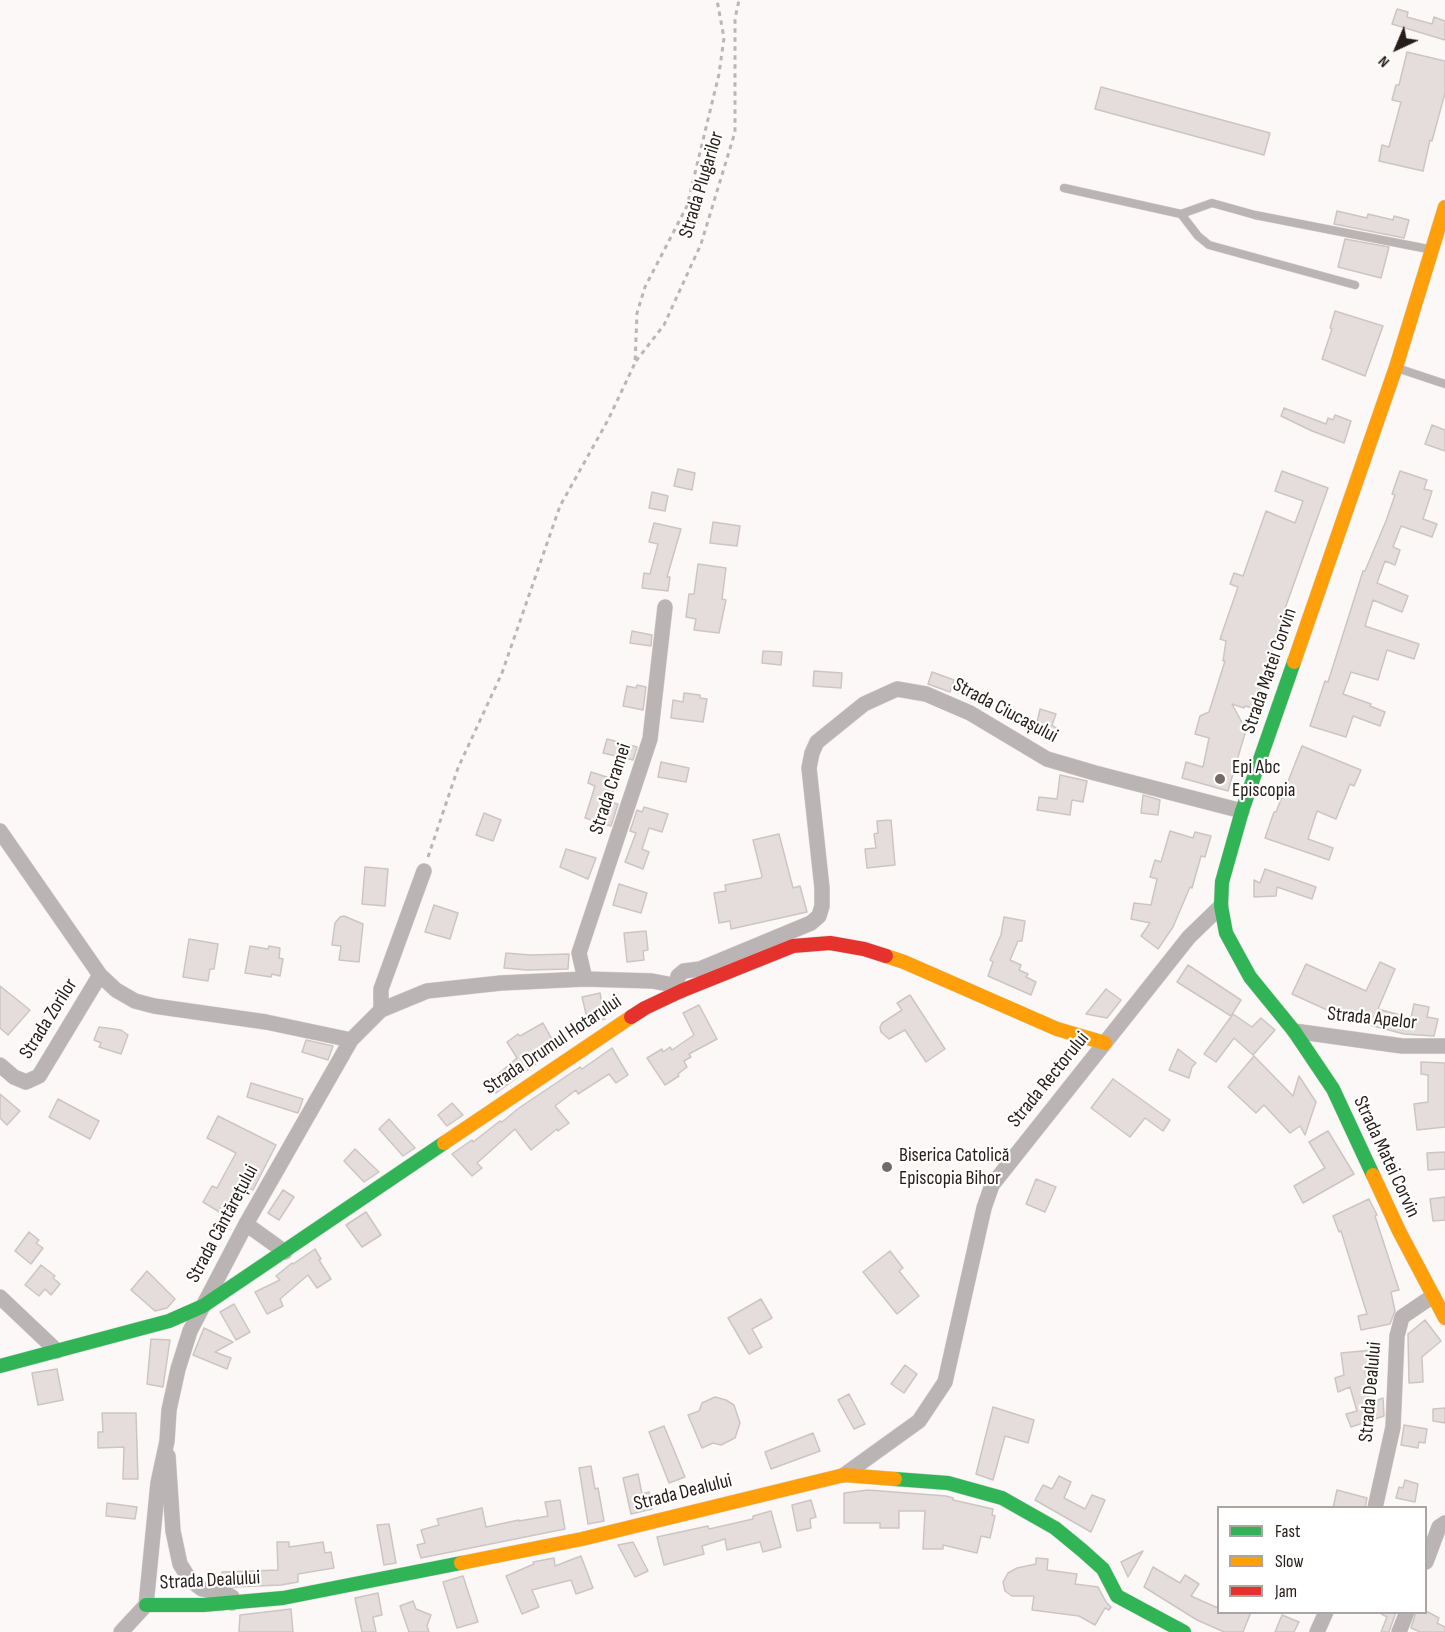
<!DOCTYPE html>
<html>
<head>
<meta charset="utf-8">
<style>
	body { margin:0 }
	#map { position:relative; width:1445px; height:1632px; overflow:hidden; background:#fcf8f7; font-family:"Sofia Sans Condensed",sans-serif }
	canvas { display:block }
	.legend { position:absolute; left:1217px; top:1506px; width:210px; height:108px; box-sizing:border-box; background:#fff; border:2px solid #a9a5a3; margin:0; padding:8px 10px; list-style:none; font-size:18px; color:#271d19 }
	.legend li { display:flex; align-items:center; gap:12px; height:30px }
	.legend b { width:30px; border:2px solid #a9a5a3 }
	.north { position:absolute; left:1367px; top:18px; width:60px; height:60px; -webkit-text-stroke:4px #fff; paint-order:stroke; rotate:224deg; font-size:16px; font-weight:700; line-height:24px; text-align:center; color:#271d19 }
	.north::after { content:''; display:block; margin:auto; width:21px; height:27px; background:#271d19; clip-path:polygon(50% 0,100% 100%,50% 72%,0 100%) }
</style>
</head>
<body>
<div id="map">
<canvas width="1445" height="1632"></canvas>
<ul class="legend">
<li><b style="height:8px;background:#30b455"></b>Fast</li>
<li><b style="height:8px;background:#ff9f0a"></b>Slow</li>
<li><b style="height:8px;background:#e5322d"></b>Jam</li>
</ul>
<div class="north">N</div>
</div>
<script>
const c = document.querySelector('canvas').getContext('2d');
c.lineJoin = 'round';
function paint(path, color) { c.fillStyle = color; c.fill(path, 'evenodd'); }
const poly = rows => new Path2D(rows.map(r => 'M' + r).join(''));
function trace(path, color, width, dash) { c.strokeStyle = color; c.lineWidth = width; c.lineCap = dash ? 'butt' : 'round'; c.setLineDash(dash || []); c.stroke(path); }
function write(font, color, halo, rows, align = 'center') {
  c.font = font + ' "Sofia Sans Condensed",sans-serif'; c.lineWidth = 4.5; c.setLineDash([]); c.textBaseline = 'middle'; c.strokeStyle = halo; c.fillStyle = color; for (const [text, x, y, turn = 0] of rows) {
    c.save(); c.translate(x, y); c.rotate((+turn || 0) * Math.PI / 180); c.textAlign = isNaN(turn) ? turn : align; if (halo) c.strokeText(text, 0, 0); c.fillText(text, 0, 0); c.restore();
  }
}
const building = poly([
	[1397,9,1408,12,1407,17,1432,24,1434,17,1445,21,1445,40,1392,24,1397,9],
	[1407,52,1445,61,1445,93,1432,141,1430,140,1423,171,1379,161,1382,145,1389,147,1401,102,1392,100,1396,85,1399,85,1407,52],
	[1101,87,1270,133,1264,155,1095,109,1101,87],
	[1337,211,1367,218,1368,214,1393,220,1394,216,1409,220,1404,238,1334,224,1337,211],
	[1345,239,1389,247,1381,278,1338,267,1345,239],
	[1335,311,1383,326,1365,376,1322,359,1332,329,1330,328,1335,311],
	[1284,408,1326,424,1328,418,1333,420,1335,415,1351,421,1344,443,1312,431,1281,416,1284,408],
	[1432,425,1445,430,1445,451,1425,444,1432,425],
	[678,469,695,473,692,490,674,486,678,469],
	[1282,471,1328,488,1272,645,1274,645,1265,674,1253,708,1245,706,1244,708,1232,704,1246,730,1228,791,1182,778,1186,762,1203,767,1209,738,1195,734,1200,716,1209,712,1225,661,1223,661,1226,641,1220,639,1238,587,1230,584,1234,573,1243,576,1266,511,1295,523,1303,501,1275,491,1282,471],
	[1400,471,1427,480,1424,489,1432,491,1423,519,1437,524,1432,537,1401,526,1393,547,1400,550,1395,565,1385,561,1377,583,1408,596,1402,612,1373,600,1365,626,1419,644,1414,659,1387,650,1378,680,1351,672,1343,694,1371,704,1370,706,1385,712,1380,726,1353,716,1346,737,1310,726,1325,681,1328,682,1363,571,1365,571,1386,521,1395,495,1392,494,1400,471],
	[652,492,668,496,665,511,649,508,652,492],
	[713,522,740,526,737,546,710,543,713,522],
	[654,523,681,529,667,577,670,577,668,591,642,588,644,573,650,574,658,544,649,542,654,523],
	[698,564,726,568,722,599,726,600,719,633,694,630,696,619,686,617,689,594,694,594,698,564],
	[632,631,652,635,651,646,630,643,632,631],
	[763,651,782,652,781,665,762,663,763,651],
	[814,671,842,673,841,688,813,686,814,671],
	[932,672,954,680,950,692,928,684,932,672],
	[637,685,646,687,643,710,623,706,627,686,636,688,637,685],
	[684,693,700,695,700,698,707,699,703,722,671,718,673,700,683,702,684,693],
	[1040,709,1056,714,1052,725,1059,730,1053,742,1035,732,1040,709],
	[607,739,637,747,633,760,603,753,607,739],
	[1302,746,1361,770,1354,786,1350,784,1336,819,1317,811,1308,839,1333,848,1329,860,1265,838,1274,812,1276,812,1302,746],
	[661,762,689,768,686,782,658,777,661,762],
	[591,772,616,780,610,802,618,804,611,826,585,818,595,786,588,783,591,772],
	[1060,775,1087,781,1083,802,1072,800,1070,815,1037,810,1039,797,1057,799,1060,775],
	[1143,795,1160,800,1158,815,1141,813,1143,795],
	[644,807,668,814,662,832,649,828,642,849,649,852,643,869,625,862,636,833,630,831,637,810,642,812,644,807],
	[484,813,501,820,493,841,476,835,484,813],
	[891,820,895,865,867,868,865,849,876,848,874,834,878,833,877,821,891,820],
	[1170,831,1193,838,1195,832,1211,836,1205,857,1201,856,1192,888,1190,887,1173,927,1158,949,1141,936,1150,923,1131,919,1134,903,1151,905,1157,879,1150,877,1155,860,1161,862,1170,831],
	[779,834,793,888,800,886,807,912,731,929,730,921,719,923,714,893,726,891,725,885,761,878,762,876,753,840,779,834],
	[566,849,596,858,588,879,560,867,566,849],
	[365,867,388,869,385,906,362,904,365,867],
	[1265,869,1316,887,1312,899,1277,887,1276,896,1254,897,1254,880,1260,883,1265,869],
	[619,884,647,893,641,913,613,905,619,884],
	[434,905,458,913,450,939,425,932,434,905],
	[344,916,363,924,359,962,339,960,341,946,332,945,335,923,340,917,344,916],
	[1004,917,1025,921,1022,941,1018,941,1010,960,1021,965,1019,970,1028,974,1026,977,1036,982,1031,995,988,976,993,962,990,960,1001,935,1004,917],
	[646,931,648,950,643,951,644,960,627,962,624,933,646,931],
	[189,939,218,944,214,969,210,969,208,981,183,977,189,939],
	[250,946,268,949,269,946,280,948,279,958,283,959,280,976,272,974,271,977,245,973,250,946],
	[506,953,530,955,569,954,568,969,527,970,504,968,506,953],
	[1380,962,1395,969,1378,1009,1411,1018,1414,1004,1429,1007,1427,1017,1438,1019,1434,1036,1404,1034,1347,1019,1292,994,1306,964,1366,991,1380,962],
	[1188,965,1241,1000,1231,1016,1177,982,1188,965],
	[0,986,30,1010,8,1035,0,1028,0,986],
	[1106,989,1121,1000,1107,1018,1086,1014,1106,989],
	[600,993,605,1019,588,1022,582,997,600,993],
	[910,995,945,1049,926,1062,905,1030,889,1039,881,1032,880,1027,882,1023,902,1010,897,1003,910,995],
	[699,1005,717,1039,689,1054,691,1057,684,1061,687,1067,678,1074,679,1076,665,1085,647,1058,662,1049,663,1052,670,1047,672,1050,694,1035,683,1013,699,1005],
	[1233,1014,1252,1027,1261,1018,1275,1030,1253,1055,1234,1038,1216,1062,1204,1054,1233,1014],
	[543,1023,553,1041,531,1053,537,1063,496,1093,488,1083,517,1058,507,1042,518,1034,520,1036,543,1023],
	[99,1027,121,1030,128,1035,121,1054,99,1047,101,1043,94,1040,99,1027],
	[306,1040,333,1046,328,1060,302,1052,306,1040],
	[612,1048,628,1075,616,1083,609,1074,578,1094,576,1090,555,1106,569,1123,558,1131,557,1129,531,1150,515,1129,477,1163,482,1168,472,1176,452,1154,472,1140,473,1142,500,1121,502,1122,519,1108,580,1067,582,1069,612,1048],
	[1178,1049,1196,1063,1192,1067,1189,1078,1169,1070,1178,1049],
	[1254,1056,1293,1096,1299,1076,1316,1102,1305,1135,1300,1126,1290,1133,1264,1105,1256,1113,1228,1087,1254,1056],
	[1421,1062,1445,1063,1445,1127,1417,1130,1414,1104,1428,1102,1428,1075,1421,1074,1421,1062],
	[1113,1079,1170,1120,1163,1131,1145,1118,1130,1137,1091,1108,1113,1079],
	[251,1083,303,1099,298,1113,247,1097,251,1083],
	[0,1094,20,1111,7,1125,0,1118,0,1094],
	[58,1099,99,1121,90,1139,49,1117,58,1099],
	[452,1103,463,1115,447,1126,438,1115,452,1103],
	[218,1116,276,1145,253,1190,239,1182,221,1213,203,1202,212,1186,217,1188,236,1153,207,1138,218,1116],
	[389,1119,415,1148,403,1156,379,1129,389,1119],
	[1328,1131,1354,1174,1303,1203,1294,1186,1325,1168,1309,1142,1328,1131],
	[355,1149,379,1172,364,1182,344,1161,355,1149],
	[1445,1152,1445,1169,1428,1170,1427,1153,1445,1152],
	[1036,1179,1056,1187,1045,1212,1026,1204,1036,1179],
	[283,1190,294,1197,279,1220,268,1213,283,1190],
	[1445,1197,1445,1220,1433,1221,1430,1199,1445,1197],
	[1369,1199,1377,1215,1375,1216,1399,1290,1391,1292,1395,1311,1390,1324,1361,1330,1358,1316,1367,1314,1341,1231,1339,1232,1333,1216,1369,1199],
	[366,1212,381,1235,362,1247,346,1225,366,1212],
	[29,1232,39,1240,36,1243,43,1248,31,1264,15,1251,29,1232],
	[315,1249,321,1259,319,1260,331,1279,317,1288,308,1275,280,1299,283,1306,267,1314,255,1292,280,1280,276,1276,292,1263,293,1264,315,1249],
	[890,1251,903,1268,899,1271,919,1296,897,1314,863,1272,890,1251],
	[41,1265,55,1276,53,1278,60,1284,51,1295,45,1289,39,1296,25,1285,41,1265],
	[147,1271,175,1299,167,1308,155,1311,131,1290,147,1271],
	[761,1299,772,1318,752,1329,762,1347,749,1354,728,1318,761,1299],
	[234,1304,250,1332,236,1340,220,1312,234,1304],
	[1425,1320,1441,1341,1422,1357,1423,1382,1409,1383,1408,1334,1425,1320],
	[204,1328,233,1342,215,1352,231,1358,227,1369,193,1355,204,1328],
	[151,1339,170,1340,163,1387,147,1384,151,1339],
	[1373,1350,1375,1364,1363,1365,1373,1402,1383,1398,1384,1416,1351,1427,1346,1414,1357,1411,1350,1387,1338,1392,1335,1378,1344,1375,1341,1353,1373,1350],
	[905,1365,917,1374,904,1393,891,1384,905,1365],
	[57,1369,63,1400,38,1405,32,1373,57,1369],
	[849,1394,865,1424,854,1429,838,1400,849,1394],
	[715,1397,726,1400,734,1405,740,1423,735,1438,721,1445,713,1443,702,1448,688,1415,699,1411,702,1403,715,1397],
	[993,1407,1034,1420,1028,1443,1005,1436,993,1480,976,1474,993,1407],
	[1445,1408,1445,1423,1433,1421,1433,1409,1445,1408],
	[102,1413,136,1413,138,1479,123,1479,124,1447,98,1448,98,1432,103,1432,102,1413],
	[1404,1425,1427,1429,1425,1443,1419,1442,1418,1448,1401,1445,1404,1425],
	[664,1426,685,1477,669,1483,649,1432,664,1426],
	[813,1433,820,1451,771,1469,765,1452,813,1433],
	[591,1466,595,1489,598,1488,604,1521,588,1524,579,1468,591,1466],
	[638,1474,642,1494,649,1492,652,1509,631,1514,623,1478,638,1474],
	[1059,1476,1071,1482,1064,1498,1085,1509,1092,1495,1105,1500,1091,1532,1035,1500,1043,1485,1052,1489,1059,1476],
	[1405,1480,1418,1484,1415,1502,1396,1498,1399,1487,1403,1488,1405,1480],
	[868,1490,946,1496,953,1498,953,1500,993,1509,992,1515,995,1516,990,1538,981,1536,977,1553,943,1545,943,1549,923,1549,925,1511,899,1511,899,1528,880,1528,880,1523,844,1523,844,1493,868,1490],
	[1337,1490,1367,1498,1365,1508,1333,1508,1337,1490],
	[560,1500,565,1529,421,1558,417,1545,425,1543,421,1530,439,1525,437,1519,482,1508,486,1527,519,1520,519,1521,548,1516,545,1502,560,1500],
	[811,1500,816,1517,810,1519,811,1528,797,1531,792,1505,811,1500],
	[107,1503,137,1507,135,1519,106,1516,107,1503],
	[771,1511,781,1547,763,1552,760,1542,727,1550,725,1539,702,1546,704,1554,664,1565,657,1537,708,1526,709,1529,753,1519,753,1516,771,1511],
	[389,1524,396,1563,384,1565,377,1525,389,1524],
	[277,1542,289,1542,289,1547,323,1542,325,1553,331,1552,334,1568,298,1574,298,1582,281,1585,233,1587,222,1583,222,1572,278,1570,277,1542],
	[633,1542,648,1571,635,1577,618,1545,633,1542],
	[1143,1551,1128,1577,1121,1562,1143,1551],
	[581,1556,593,1588,576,1594,571,1580,532,1590,539,1607,522,1614,506,1576,534,1564,533,1562,554,1558,555,1566,581,1556],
	[1036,1558,1048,1559,1047,1570,1077,1574,1075,1584,1098,1587,1106,1602,1111,1607,1109,1610,1105,1608,1095,1625,1079,1616,1032,1610,1034,1596,1012,1596,1005,1591,1003,1582,1008,1573,1017,1568,1036,1564,1036,1558],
	[1153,1567,1180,1583,1185,1575,1199,1584,1191,1596,1218,1608,1218,1612,1251,1612,1243,1632,1224,1632,1197,1620,1144,1587,1153,1567],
	[463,1576,478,1622,457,1628,443,1582,463,1576],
	[378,1593,382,1615,373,1617,376,1632,362,1632,355,1598,378,1593],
	[413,1601,416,1609,431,1615,427,1626,429,1632,409,1632,400,1606,413,1601],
	[291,1609,293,1632,239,1632,240,1615,291,1609],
	[1378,1612,1396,1612,1389,1632,1381,1632,1387,1617,1378,1612],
	[1416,1612,1428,1612,1439,1618,1437,1623,1445,1627,1445,1632,1420,1632,1411,1628,1416,1612],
	[1282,1615,1299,1622,1294,1632,1275,1632,1282,1615]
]);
paint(building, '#e5dddc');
trace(building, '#cdc5c3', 1.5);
const lane = poly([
	[1064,188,1181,214,1212,203,1255,215,1428,249],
	[1181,214,1198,236,1209,245,1355,285],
	[1397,368,1445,384]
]);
const street = poly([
	[0,831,100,975,116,990,135,1001,154,1006,266,1022,351,1040],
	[585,979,579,953,650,739,665,607],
	[681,991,677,983,678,976,684,971,700,969,717,962,811,923,819,916,822,906,822,888,809,768,812,753,817,742,864,704,897,689,926,694,970,713,1047,759,1095,773,1242,811],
	[381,1010,381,989,424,871],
	[1294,1031,1402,1046,1445,1046],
	[0,1065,14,1077,26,1082,39,1076,100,975],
	[246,1224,285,1252],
	[0,1297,57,1351],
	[168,1456,173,1531,180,1564,190,1580,202,1589,227,1594,232,1597,232,1603],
	[844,1475,919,1421,945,1382,984,1208,992,1185,1189,937,1221,906],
	[1375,1508,1393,1427,1397,1336,1402,1317,1433,1296],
	[1426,1562,1439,1527,1445,1523],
	[121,1632,146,1605,158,1483,167,1441,169,1410,178,1369,190,1331,246,1224,351,1040,381,1010,427,991,501,983,585,979,652,981,668,984,681,991],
	[1317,1632,1326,1612],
	[1399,1632,1407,1612]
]);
const fast = poly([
	[1294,662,1242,811,1222,882,1221,906,1226,933,1250,977,1294,1031,1333,1089,1373,1175],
	[0,1366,169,1321,203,1306,444,1143],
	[895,1479,948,1483,1002,1498,1055,1528,1083,1551,1103,1569,1117,1596,1184,1632],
	[146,1605,203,1605,283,1598,461,1563]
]);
const slow = poly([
	[1294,662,1396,367,1445,207],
	[886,956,904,962,1057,1029,1105,1043],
	[444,1143,631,1017],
	[1373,1175,1399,1231,1445,1318],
	[461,1563,582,1539,844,1475,895,1479]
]);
const jam = poly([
	[631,1017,645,1008,681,991,793,946,830,943,864,949,886,956]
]);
trace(lane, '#d9d6d4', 9);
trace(street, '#d9d6d4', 16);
trace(fast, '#d9d6d4', 15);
trace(slow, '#d9d6d4', 15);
trace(jam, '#d9d6d4', 15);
trace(poly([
	[636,361,664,325,701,244,735,132,735,19,739,0],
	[428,857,458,768,502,673,560,506,608,420,635,363,637,313,645,287,687,206,719,74,724,38,717,0]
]), '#bab6b6', 3, [4.5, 4.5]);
trace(lane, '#bab4b4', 8);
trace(street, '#bab4b4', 15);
trace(fast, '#30b455', 14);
trace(slow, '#ff9f0a', 14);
trace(jam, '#e5322d', 14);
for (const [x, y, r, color] of [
	[1220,779,6,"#726a67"],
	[887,1167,6,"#726a67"]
]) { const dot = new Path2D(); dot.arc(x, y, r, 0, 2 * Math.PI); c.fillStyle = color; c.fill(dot); trace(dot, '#fff', 2); }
write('20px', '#271d19', '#fff', [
	["Strada Plugarilor",702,185,-73],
	["Strada Matei Corvin",1270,671,-71],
	["Strada Ciucașului",1005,711,28],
	["Strada Cramei",611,789,-72],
	["Strada Zorilor",49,1019,-58],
	["Strada Apelor",1372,1019,6],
	["Strada Drumul Hotarului",553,1045,-34],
	["Strada Rectorului",1049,1080,-51],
	["Strada Matei Corvin",1386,1157,65],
	["Strada Cântărețului",223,1224,-62],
	["Strada Dealului",1371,1392,-85],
	["Strada Dealului",683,1493,-14],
	["Strada Dealului",210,1581,-3]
]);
write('20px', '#271d19', '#fff', [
	["Epi Abc",1232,768],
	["Episcopia",1232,791],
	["Biserica Catolică",899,1156],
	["Episcopia Bihor",899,1179]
], 'left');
</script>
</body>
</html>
